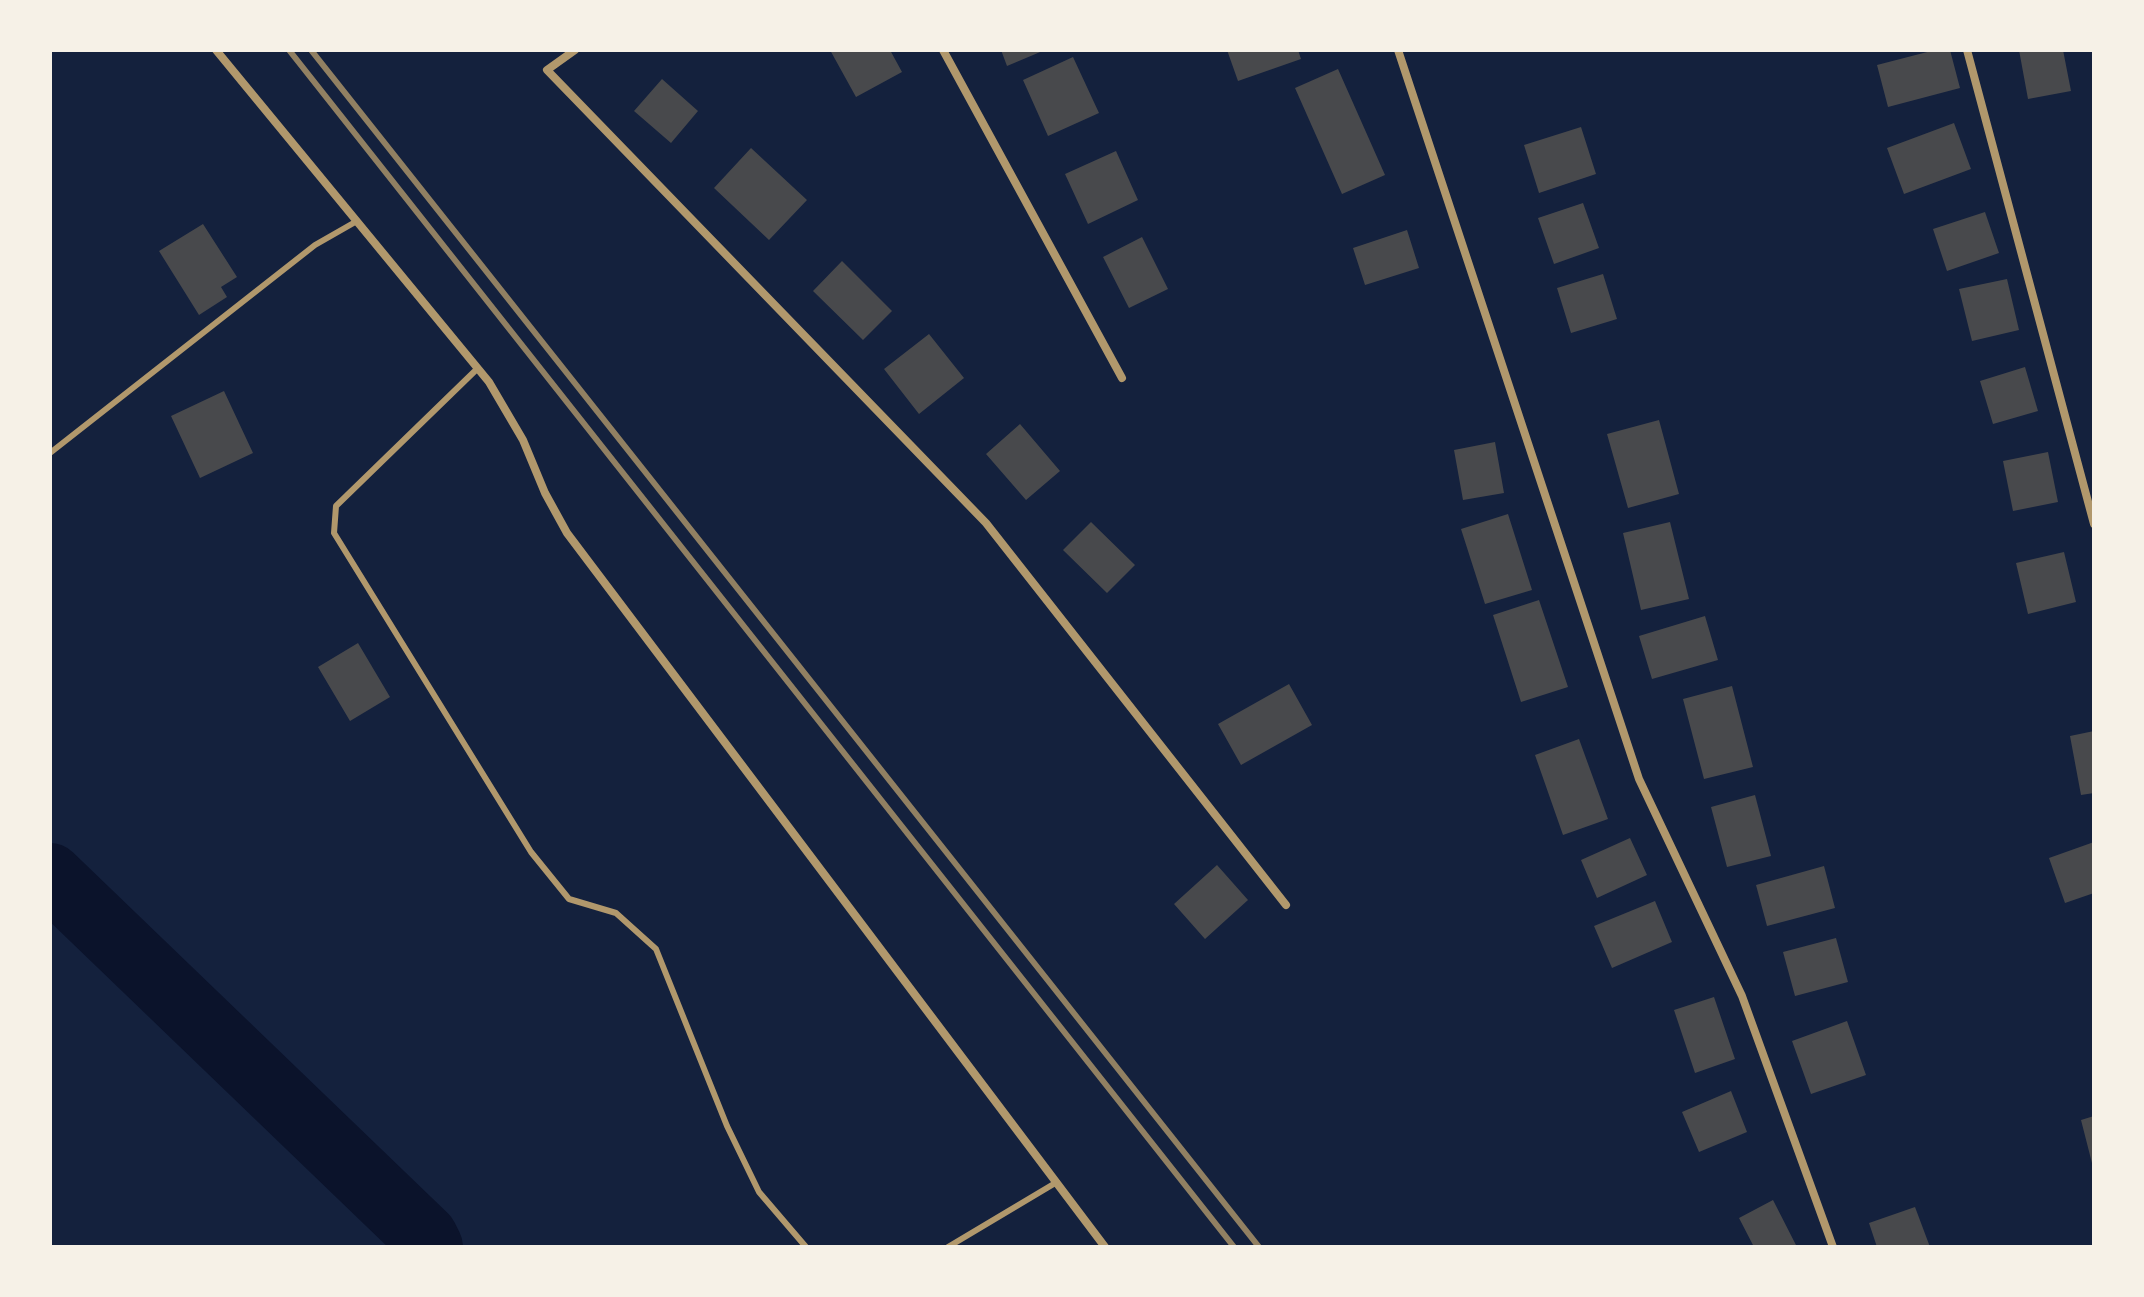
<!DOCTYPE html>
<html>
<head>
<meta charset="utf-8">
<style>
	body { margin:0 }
	#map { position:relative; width:2144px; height:1297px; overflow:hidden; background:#14213d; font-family:"Open Sans",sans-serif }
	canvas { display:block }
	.frame { position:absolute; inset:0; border:52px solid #f6f1e7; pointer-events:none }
</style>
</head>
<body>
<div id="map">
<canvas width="2144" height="1297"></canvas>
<div class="frame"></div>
</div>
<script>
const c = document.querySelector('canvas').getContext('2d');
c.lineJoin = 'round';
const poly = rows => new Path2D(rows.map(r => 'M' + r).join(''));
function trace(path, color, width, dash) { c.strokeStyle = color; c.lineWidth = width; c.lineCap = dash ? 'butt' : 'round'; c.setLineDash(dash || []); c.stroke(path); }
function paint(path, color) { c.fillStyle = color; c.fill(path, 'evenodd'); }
trace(poly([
	[50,876,425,1237,430,1247]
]), '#0b132b', 66);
paint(poly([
	[830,50,890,50,902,72,856,97],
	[1001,50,1045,50,1007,66],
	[1227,50,1298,50,1301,59,1238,81],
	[1935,50,1950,50,1960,88,1888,107,1877,65],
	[2019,50,2063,50,2071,91,2028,99],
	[1073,57,1099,113,1048,136,1023,80],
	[1338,69,1385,175,1342,194,1295,88],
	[662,79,698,111,671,143,634,111],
	[1954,123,1971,169,1904,194,1887,148],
	[1581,127,1596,174,1539,193,1524,145],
	[751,148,807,200,769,240,714,188],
	[1116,151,1138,200,1088,224,1065,174],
	[1583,203,1599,248,1554,264,1538,218],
	[1985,212,1999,253,1947,271,1933,229],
	[203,224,237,277,221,287,227,297,199,315,159,251],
	[1407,230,1419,268,1365,285,1353,248],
	[1142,237,1168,289,1129,308,1103,257],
	[842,261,892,311,863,340,813,291],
	[1603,274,1617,319,1571,333,1557,288],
	[2007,279,2019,330,1972,341,1959,289],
	[929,334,964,378,919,414,884,369],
	[2025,367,2038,411,1993,424,1980,381],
	[224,391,253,453,200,478,171,416],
	[1659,420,1679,494,1628,508,1607,434],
	[1020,424,1060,471,1026,500,986,454],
	[1495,442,1504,493,1463,500,1454,450],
	[2048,452,2058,502,2013,511,2003,461],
	[1508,514,1532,590,1485,604,1461,529],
	[1091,522,1135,565,1107,593,1063,550],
	[1670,522,1689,599,1641,610,1623,533],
	[2064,552,2076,602,2028,614,2016,563],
	[1539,600,1568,687,1521,702,1493,615],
	[1705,616,1718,660,1652,679,1639,636],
	[358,643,390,697,350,721,318,667],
	[1289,684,1312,725,1241,765,1218,724],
	[1732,686,1753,767,1704,779,1683,699],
	[2094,731,2094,793,2081,795,2070,736],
	[1579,739,1608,819,1563,835,1535,755],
	[1755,795,1771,856,1727,867,1711,807],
	[1630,838,1647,875,1597,898,1581,860],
	[2094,842,2094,893,2065,903,2049,858],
	[1217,865,1248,900,1205,939,1174,904],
	[1824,866,1835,908,1767,926,1756,885],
	[1655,901,1672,942,1612,968,1594,926],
	[1836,938,1848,982,1795,996,1783,952],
	[1714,997,1735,1059,1695,1073,1674,1010],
	[1847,1021,1866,1075,1811,1094,1792,1041],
	[1731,1091,1747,1132,1699,1152,1682,1112],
	[2094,1116,2094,1167,2093,1167,2081,1120],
	[1773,1200,1797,1247,1754,1247,1739,1218],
	[1915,1207,1930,1247,1877,1247,1869,1223]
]), '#48494c');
trace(poly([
	[478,368,336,506,334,533,531,852,569,899,616,913,656,949,727,1126,759,1192,806,1247],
	[50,453,315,245,357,221],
	[948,1247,1057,1182]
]), '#b1986c', 6);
trace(poly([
	[216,50,489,382,523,440,545,493,567,533,1105,1247],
	[575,50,547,70,986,523,1286,905],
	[943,50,1122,378],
	[1398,50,1639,779,1742,996,1833,1247],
	[1967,50,2094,524]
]), '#b1986c', 8);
trace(poly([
	[289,50,1234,1247],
	[311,50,1259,1247]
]), '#918062', 6);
</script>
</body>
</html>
